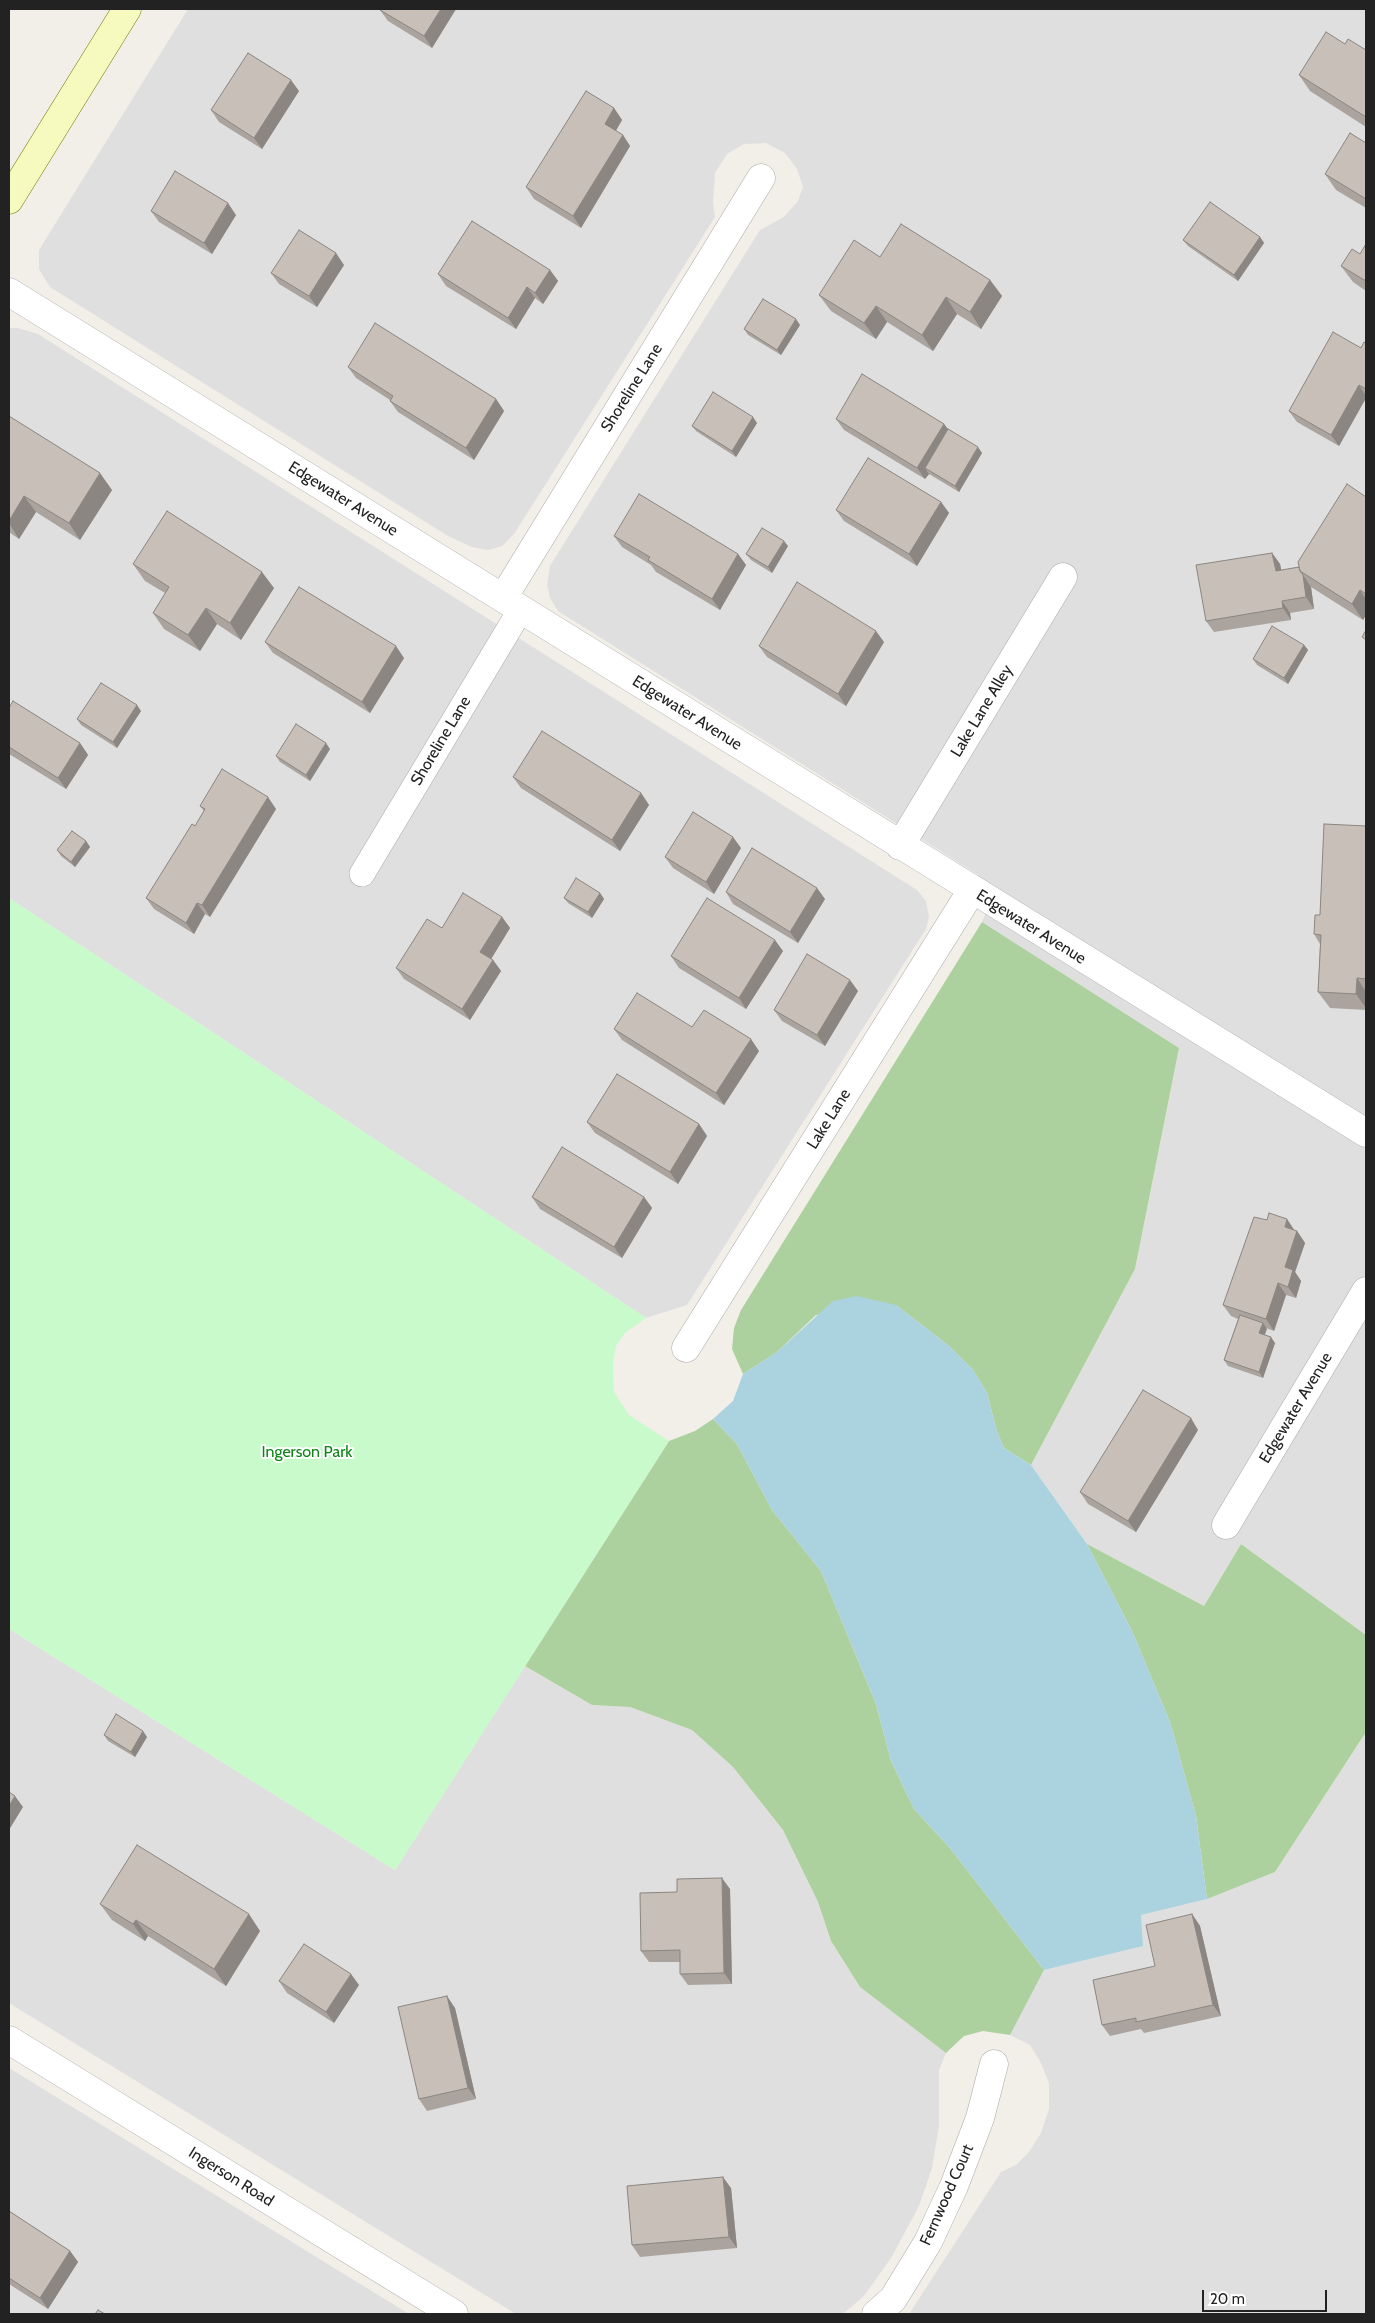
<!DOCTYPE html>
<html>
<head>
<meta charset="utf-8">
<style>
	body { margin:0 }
	#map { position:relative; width:1375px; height:2323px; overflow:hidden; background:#f2efe9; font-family:Cabin,sans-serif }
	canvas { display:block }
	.frame { position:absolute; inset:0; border:10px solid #222; pointer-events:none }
	.scale { position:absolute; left:1202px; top:2290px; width:125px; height:22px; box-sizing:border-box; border:2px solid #222; border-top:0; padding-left:6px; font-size:15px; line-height:18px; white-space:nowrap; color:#222; -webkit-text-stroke:4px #fff; paint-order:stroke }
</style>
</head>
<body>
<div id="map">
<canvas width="1375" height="2323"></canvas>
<div class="frame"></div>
<div class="scale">20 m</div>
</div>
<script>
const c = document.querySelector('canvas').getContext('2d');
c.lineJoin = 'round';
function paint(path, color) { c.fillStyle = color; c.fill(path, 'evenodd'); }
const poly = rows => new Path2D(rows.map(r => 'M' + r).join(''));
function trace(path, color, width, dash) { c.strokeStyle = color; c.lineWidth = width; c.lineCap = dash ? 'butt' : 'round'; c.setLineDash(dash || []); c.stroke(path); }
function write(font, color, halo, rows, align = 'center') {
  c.font = font + ' Cabin,sans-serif'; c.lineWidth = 4; c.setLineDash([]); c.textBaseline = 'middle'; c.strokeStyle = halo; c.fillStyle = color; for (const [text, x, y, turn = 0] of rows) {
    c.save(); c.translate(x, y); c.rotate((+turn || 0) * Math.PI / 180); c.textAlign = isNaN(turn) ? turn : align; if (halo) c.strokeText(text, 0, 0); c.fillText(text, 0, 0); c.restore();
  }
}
paint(poly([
	[188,9,1366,9,1366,1635,1241,1544,1204,1606,1087,1544,1031,1465,1135,1269,1179,1048,982,922,987,910,986,886,977,874,558,611,550,598,547,585,550,566,760,230,784,217,798,201,803,187,797,169,785,153,766,143,744,144,727,154,715,173,713,203,715,217,514,534,502,546,488,550,472,547,448,536,50,287,39,269,39,250],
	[9,328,18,328,38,334,917,890,926,901,929,917,926,929,687,1305,646,1318,9,898],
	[9,1629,395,1870,525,1666,592,1705,630,1707,692,1730,733,1767,783,1830,818,1902,831,1941,860,1987,946,2053,939,2070,939,2126,932,2168,919,2206,891,2258,864,2296,843,2314,516,2314,9,2003],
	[1366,1732,1366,2314,909,2314,1001,2172,1016,2165,1029,2152,1041,2133,1049,2109,1049,2083,1041,2063,1030,2045,1010,2035,1044,1970,1142,1946,1141,1915,1207,1899,1275,1872],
	[9,2068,409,2314,9,2314]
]), '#e0dfdf');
paint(poly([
	[982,922,1179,1048,1135,1269,1031,1465,1004,1448,997,1432,987,1393,973,1370,949,1346,896,1305,816,1315,777,1352,743,1374,732,1349,734,1328,741,1310],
	[713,1419,737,1444,772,1510,821,1571,876,1704,891,1761,914,1809,950,1848,1044,1970,1010,2035,983,2031,964,2036,946,2053,860,1987,831,1941,818,1902,783,1830,733,1767,692,1730,630,1707,592,1705,525,1666,669,1441,695,1431],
	[1087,1544,1204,1606,1241,1544,1366,1635,1366,1732,1275,1872,1207,1899,1196,1816,1170,1722,1132,1631]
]), '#add19e');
paint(poly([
	[9,898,646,1318,625,1333,616,1346,613,1363,614,1392,629,1415,669,1441,395,1870,9,1629]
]), '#c8facc');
paint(poly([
	[857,1296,896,1305,949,1346,973,1370,987,1393,997,1432,1004,1448,1031,1465,1087,1544,1132,1631,1170,1722,1196,1816,1207,1899,1141,1915,1143,1946,1044,1970,950,1848,914,1809,891,1761,876,1704,821,1571,772,1510,737,1444,713,1419,733,1401,743,1374,777,1352,833,1301]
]), '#aad3df');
const lane = poly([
	[362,874,521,609]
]);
const street = poly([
	[9,292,1366,1133],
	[503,598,761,178],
	[900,846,1063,577],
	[686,1348,972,890],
	[1226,1525,1366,1291],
	[9,2040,454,2314],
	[876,2314,893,2299,928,2242,954,2186,980,2118,994,2064]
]);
const secondary = poly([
	[9,200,127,9]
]);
trace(lane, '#a9a9a9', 26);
trace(street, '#a9a9a9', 29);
trace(secondary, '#707d05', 29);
trace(lane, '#fff', 25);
trace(street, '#fff', 28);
trace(secondary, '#f7fabf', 28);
paint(poly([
	[380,9,456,9,432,48,388,21,380,10],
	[1345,44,1366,50,1366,127,1310,91,1299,75],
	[299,91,262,149,219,122,211,110],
	[614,108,622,120,616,131,623,135,630,146,581,228,534,199,526,187],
	[1366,143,1366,208,1336,190,1325,174],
	[151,211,236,215,212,254,159,222],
	[1260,237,1264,243,1238,281,1188,246,1183,240],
	[1366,244,1366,291,1353,282,1341,266,1360,254],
	[880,257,990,280,1002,296,981,329,957,314,933,351,887,322,876,339,831,311,819,295],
	[344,265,317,307,279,284,271,273],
	[550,270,558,281,543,304,535,298,516,329,446,286,438,274],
	[800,325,781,355,748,335,744,329],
	[1366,343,1366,398,1339,446,1297,422,1289,411],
	[348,367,496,399,504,411,474,460,398,412,390,401,390,400,356,378],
	[9,416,112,490,80,540,36,512,19,539,9,532],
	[836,419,944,424,948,429,982,453,959,492,929,474,925,479,844,430],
	[757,423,736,457,696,431,692,426],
	[1366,497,1366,615,1363,620,1311,587,1314,609,1290,613,1291,620,1214,632,1206,621,1272,553,1280,564,1281,570,1299,567],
	[941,502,949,513,917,566,844,521,836,510],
	[614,536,738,554,746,565,720,610,656,572,651,565,622,547],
	[788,546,772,573,751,560,746,554],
	[133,564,274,588,241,640,217,624,200,651,164,629,153,613,165,593,145,581],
	[265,642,404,658,370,713,273,653],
	[884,642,846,706,767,657,759,646],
	[1304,645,1308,650,1288,684,1257,665,1253,659],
	[9,708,80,743,88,755,66,789,9,754],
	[141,711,117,748,81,725,77,719],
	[330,749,310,781,280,762,276,756],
	[513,777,641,793,649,805,620,851,521,788],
	[200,806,276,809,210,917,205,914,194,934,154,909,146,898,195,826,204,811],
	[1366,826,1366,1010,1330,1008,1318,992,1320,944,1314,934,1320,915],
	[86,841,90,847,75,867,61,856,57,850],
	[741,848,714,894,673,868,665,857],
	[726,892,825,899,798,943,733,904],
	[600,893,604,899,592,918,568,903,564,898],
	[502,917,510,928,491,959,493,960,501,971,470,1020,404,979,396,968,442,928],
	[783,951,746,1009,679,968,671,956],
	[858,991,825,1046,782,1021,774,1010],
	[692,1027,759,1051,724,1105,622,1040,614,1029],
	[587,1122,699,1124,707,1136,678,1184,595,1133],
	[532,1197,644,1197,652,1208,622,1258,540,1209],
	[1295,1231,1297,1231,1305,1243,1295,1272,1301,1281,1296,1298,1286,1295,1274,1331,1266,1328,1265,1335,1275,1343,1263,1378,1228,1366,1224,1360,1238,1319,1231,1316,1223,1305],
	[1198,1430,1136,1532,1088,1504,1080,1492],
	[104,1735,147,1737,135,1757,108,1741],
	[730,1889,732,1984,688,1985,680,1974,680,1962,649,1962,641,1951,677,1892],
	[100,1904,260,1931,226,1986,148,1936,145,1941,112,1920],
	[1192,1914,1200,1926,1221,2016,1144,2033,1141,2029,1110,2036,1102,2025,1155,1966],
	[279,1981,359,1985,334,2023,287,1993],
	[455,2008,476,2099,427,2111,419,2099],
	[731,2188,737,2248,640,2257,632,2245],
	[9,2211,70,2251,78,2262,48,2309,9,2284]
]), '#aba49e');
paint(poly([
	[441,9,456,9,432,48,424,36],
	[291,80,299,91,262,149,254,138],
	[614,108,622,120,613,135,605,124],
	[623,135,630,146,581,228,573,216],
	[228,203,236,215,212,254,204,243],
	[1260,237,1264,243,1238,281,1234,275],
	[336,253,344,265,317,307,309,296],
	[550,270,558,281,543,304,535,293],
	[990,280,1002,296,981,329,970,312],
	[527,287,535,298,516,329,508,318],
	[946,297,957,314,933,351,922,335],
	[876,306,887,322,876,339,864,323],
	[796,319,800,325,781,355,777,350],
	[1359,385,1366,396,1366,398,1339,446,1331,435],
	[496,399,504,411,474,460,466,448],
	[753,417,757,423,736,457,732,451],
	[944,424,952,435,925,468,929,474,925,479,917,468],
	[978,447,982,453,959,492,955,486],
	[100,473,112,490,80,540,69,523],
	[24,496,36,512,19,539,9,523,9,521],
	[941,502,949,513,917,566,909,554],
	[784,541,788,546,772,573,768,567],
	[1272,553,1280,564,1284,583,1276,571],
	[738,554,746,565,720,610,712,599],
	[262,572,274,588,241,640,230,623],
	[1303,575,1311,587,1314,609,1306,597],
	[1360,590,1366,599,1366,615,1363,620,1352,604],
	[1282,601,1290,613,1291,620,1283,608],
	[206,608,217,624,200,651,188,635],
	[876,631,884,642,846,706,838,694],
	[1304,645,1308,650,1288,684,1284,678],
	[396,646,404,658,370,713,362,702],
	[137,705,141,711,117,748,113,742],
	[80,743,88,755,66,789,58,778],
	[326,743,330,749,310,781,306,775],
	[641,793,649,805,620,851,612,840],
	[268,797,276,809,210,917,202,905],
	[733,837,741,848,714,894,706,882],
	[86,841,90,847,75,867,71,862],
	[817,888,825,899,798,943,790,932],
	[600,893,604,899,592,918,588,912],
	[197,903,205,914,194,934,186,923],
	[502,917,510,928,488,964,480,952],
	[775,940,783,951,746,1009,739,998],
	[493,960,501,971,470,1020,462,1009],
	[1357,978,1366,992,1366,1008,1356,994],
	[850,980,858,991,825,1046,817,1035],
	[751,1039,759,1051,724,1105,716,1093],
	[699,1124,707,1136,678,1184,670,1172],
	[644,1197,652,1208,622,1258,614,1247],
	[1287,1219,1295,1231,1285,1227],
	[1297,1231,1305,1243,1295,1272,1301,1281,1296,1298,1288,1287,1285,1267],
	[1278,1283,1286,1295,1274,1331,1266,1319],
	[1263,1323,1267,1329,1263,1339,1259,1333],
	[1271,1337,1275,1343,1263,1378,1259,1372],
	[1191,1418,1198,1430,1136,1532,1128,1521],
	[143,1731,147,1737,135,1757,131,1752],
	[15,1796,23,1807,9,1830,9,1806],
	[722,1878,730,1889,732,1984,724,1973],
	[249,1914,260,1931,226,1986,214,1969],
	[1192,1914,1200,1926,1221,2016,1213,2005],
	[136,1920,148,1936,145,1941,133,1924],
	[351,1974,359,1985,334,2023,326,2012],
	[447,1996,455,2008,476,2099,468,2088],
	[723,2177,731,2188,737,2248,729,2237],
	[70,2251,78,2262,48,2309,40,2298]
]), '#8b8681');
const building = poly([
	[380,9,441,9,424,36,380,10,380,9],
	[1326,32,1345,44,1348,39,1366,50,1366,117,1299,75,1326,32],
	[248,53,291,80,254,138,211,110,248,53],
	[586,91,614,108,605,124,623,135,573,216,526,187,586,91],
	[1350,133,1366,143,1366,199,1325,174,1350,133],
	[175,171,228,203,204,243,151,211,175,171],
	[1210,202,1260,237,1234,275,1183,240,1210,202],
	[472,221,550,270,535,293,527,287,508,318,438,274,472,221],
	[901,224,990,280,970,312,946,297,922,335,876,306,864,323,819,295,854,240,880,257,901,224],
	[299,230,336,253,309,296,271,273,299,230],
	[1366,244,1366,281,1341,266,1352,249,1360,254,1366,244],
	[763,299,796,319,777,350,744,329,763,299],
	[375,323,496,399,466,448,390,401,393,396,348,367,375,323],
	[1333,332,1361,348,1364,342,1366,343,1366,389,1359,385,1331,435,1289,411,1333,332],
	[862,374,944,424,917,468,836,419,862,374],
	[713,392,753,417,732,451,692,426,713,392],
	[9,416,100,473,69,523,24,496,9,521,9,416],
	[948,429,978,447,955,486,925,468,948,429],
	[868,458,941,502,909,554,836,510,868,458],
	[1347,484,1366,497,1366,594,1360,590,1352,604,1300,571,1298,562,1347,484],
	[639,494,738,554,712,599,648,560,650,557,614,536,639,494],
	[167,511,262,572,230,623,206,608,188,635,153,613,169,587,133,564,167,511],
	[762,528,784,541,768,567,746,554,762,528],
	[1272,553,1276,571,1299,567,1300,571,1303,575,1306,597,1282,601,1283,608,1206,621,1196,565,1272,553],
	[797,582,876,631,838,694,759,646,797,582],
	[299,587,396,646,362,702,265,642,299,587],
	[1272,626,1304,645,1284,678,1253,659,1272,626],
	[1366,630,1366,640,1362,637,1366,630],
	[101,683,137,705,113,742,77,719,101,683],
	[13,701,80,743,58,778,9,747,9,708,13,701],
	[296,724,326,743,306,775,276,756,296,724],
	[542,731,641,793,612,840,513,777,542,731],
	[222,769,268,797,202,905,197,903,186,923,146,898,192,824,195,826,205,809,200,806,222,769],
	[693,812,733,837,706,882,665,857,693,812],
	[1324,824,1366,826,1366,979,1357,978,1356,994,1318,992,1321,935,1314,934,1315,915,1320,915,1324,824],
	[72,831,86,841,71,862,57,850,72,831],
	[752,848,817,888,790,932,726,892,752,848],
	[576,878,600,893,588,912,564,898,576,878],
	[463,893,502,917,480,952,493,960,462,1009,396,968,427,919,442,928,463,893],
	[707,898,775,940,739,998,671,956,707,898],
	[807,954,850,980,817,1035,774,1010,807,954],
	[637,993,692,1027,704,1010,751,1039,716,1093,614,1029,637,993],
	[617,1074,699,1124,670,1172,587,1122,617,1074],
	[562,1147,644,1197,614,1247,532,1197,562,1147],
	[1269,1213,1287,1219,1285,1227,1297,1231,1285,1267,1293,1270,1288,1287,1278,1283,1266,1319,1223,1305,1254,1217,1267,1220,1269,1213],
	[1240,1315,1263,1323,1259,1333,1271,1337,1259,1372,1224,1360,1240,1315],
	[1143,1390,1191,1418,1128,1521,1080,1492,1143,1390],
	[116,1714,143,1731,131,1752,104,1735,116,1714],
	[9,1792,15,1796,9,1806,9,1792],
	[137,1845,249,1914,214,1969,136,1920,133,1924,100,1904,137,1845],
	[722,1878,724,1973,680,1974,680,1950,641,1951,640,1893,677,1892,677,1879,722,1878],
	[1192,1914,1213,2005,1136,2022,1136,2018,1102,2025,1093,1980,1155,1966,1146,1925,1192,1914],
	[304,1944,351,1974,326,2012,279,1981,304,1944],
	[447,1996,468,2088,419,2099,398,2007,447,1996],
	[723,2177,729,2237,632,2245,627,2186,723,2177],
	[9,2211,70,2251,40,2298,9,2278,9,2211],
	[98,2310,105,2314,95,2314,98,2310]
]);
paint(building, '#c7bfb8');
trace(building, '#8b8681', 1);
write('16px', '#222', '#fff', [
	["Shoreline Lane",632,388,-58],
	["Edgewater Avenue",343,499,32],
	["Lake Lane Alley",982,711,-59],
	["Edgewater Avenue",687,713,32],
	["Shoreline Lane",441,741,-59],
	["Edgewater Avenue",1031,927,32],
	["Lake Lane",829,1119,-58],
	["Edgewater Avenue",1296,1408,-59],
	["Ingerson Road",231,2177,32],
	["Fernwood Court",947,2195,-66]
]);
write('16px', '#0c8416', '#fff', [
	["Ingerson Park",307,1452]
]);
</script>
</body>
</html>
